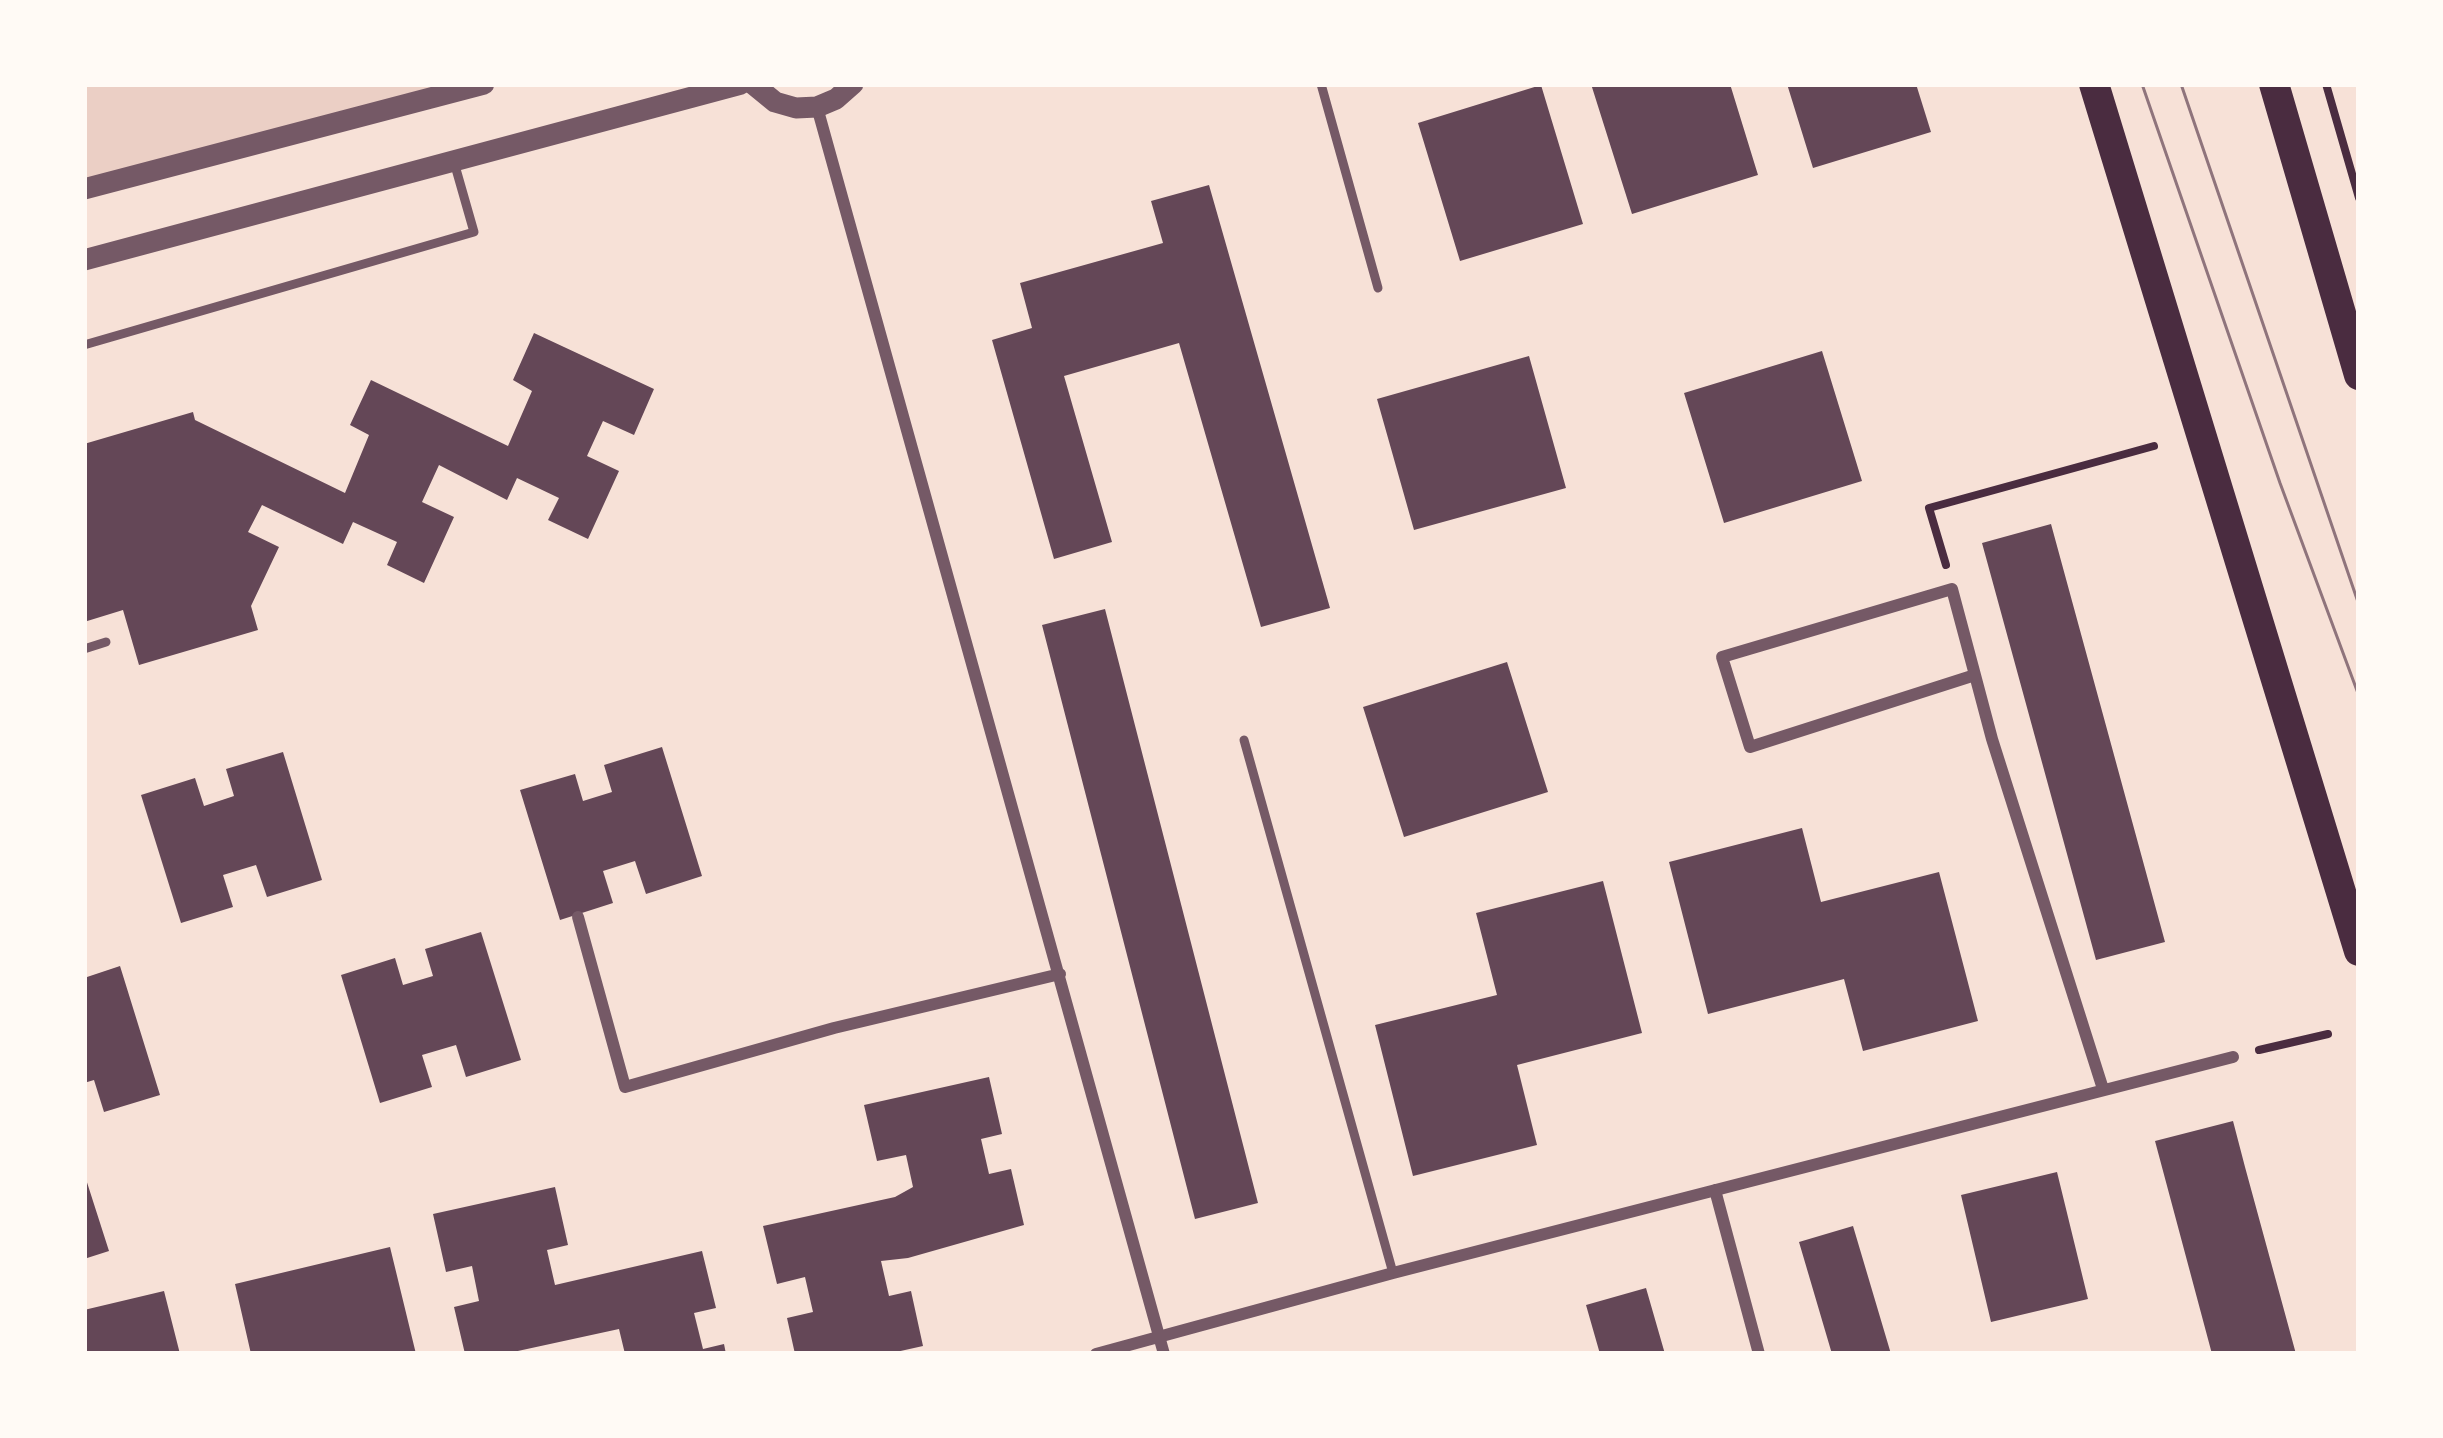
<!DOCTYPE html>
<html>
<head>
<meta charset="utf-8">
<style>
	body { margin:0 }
	#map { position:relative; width:2443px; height:1438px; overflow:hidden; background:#f7e1d7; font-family:"Noto Serif",serif }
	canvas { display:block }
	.frame { position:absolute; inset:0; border:87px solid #fffaf5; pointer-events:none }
</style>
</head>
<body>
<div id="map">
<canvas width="2443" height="1438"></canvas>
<div class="frame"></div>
</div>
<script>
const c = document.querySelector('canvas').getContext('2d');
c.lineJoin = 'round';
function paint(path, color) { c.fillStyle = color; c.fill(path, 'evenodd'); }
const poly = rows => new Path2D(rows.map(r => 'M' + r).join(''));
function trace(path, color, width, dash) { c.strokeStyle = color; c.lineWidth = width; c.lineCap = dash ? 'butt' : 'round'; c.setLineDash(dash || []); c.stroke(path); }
paint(poly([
	[84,84,484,84,84,189]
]), '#ebcfc5');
paint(poly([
	[1591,84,1730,84,1758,175,1632,214],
	[1787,84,1916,84,1931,132,1813,168],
	[1541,85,1583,224,1460,261,1418,123],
	[1209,185,1330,608,1261,627,1179,343,1064,376,1112,542,1054,559,992,340,1032,328,1020,283,1163,243,1151,201],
	[534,333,654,389,634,435,603,421,587,456,619,471,588,539,548,520,559,498,517,478,507,500,439,465,422,502,454,517,424,583,387,565,397,542,353,522,343,544,262,505,248,532,279,547,251,606,258,630,139,665,123,610,84,622,84,444,193,412,195,420,345,493,369,435,350,425,371,380,508,446,532,391,513,380],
	[1822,351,1862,481,1724,523,1684,393],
	[1529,356,1566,488,1414,530,1377,399],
	[2051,524,2165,942,2096,960,1982,543],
	[1105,609,1258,1203,1195,1219,1042,625],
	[1507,662,1548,792,1404,837,1363,707],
	[662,747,702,876,646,894,635,861,603,871,613,903,560,920,520,790,575,774,583,801,612,792,604,765],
	[283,752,322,880,267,897,256,865,223,875,233,907,181,923,141,795,195,778,204,806,234,796,226,769],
	[1802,828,1821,902,1939,872,1978,1021,1863,1051,1844,979,1708,1014,1669,862],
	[1603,881,1642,1033,1517,1065,1537,1145,1413,1176,1375,1025,1497,995,1476,913],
	[481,932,521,1060,466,1077,456,1045,422,1055,432,1087,380,1103,341,975,395,958,403,985,433,976,425,949],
	[120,966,160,1095,104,1112,94,1080,84,1083,84,978],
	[989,1077,1002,1134,981,1139,989,1174,1011,1169,1024,1225,908,1258,881,1261,889,1296,911,1291,923,1346,887,1354,795,1354,787,1318,813,1312,805,1277,777,1284,763,1226,895,1197,913,1187,906,1155,877,1161,864,1105],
	[2233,1121,2245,1167,2296,1354,2212,1354,2155,1141],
	[2057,1172,2088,1299,1991,1322,1961,1195],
	[84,1173,109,1251,84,1259],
	[555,1187,568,1245,547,1250,555,1285,702,1251,716,1308,694,1313,703,1349,724,1344,726,1354,625,1354,619,1329,504,1354,465,1354,454,1307,479,1301,472,1266,446,1272,433,1214],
	[1853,1226,1891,1354,1832,1354,1799,1242],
	[390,1247,416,1354,251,1354,235,1284],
	[1646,1288,1665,1354,1600,1354,1586,1305],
	[164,1291,180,1354,84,1354,84,1310]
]), '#644757');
trace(poly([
	[2326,84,2359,198],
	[1946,565,1929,508,2154,446],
	[2259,1050,2328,1034]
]), '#4a2c40', 8);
trace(poly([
	[1321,84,1378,288],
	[84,345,474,232,454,162],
	[84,649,106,642],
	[1244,740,1393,1273]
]), '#755966', 9);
trace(poly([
	[817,107,1164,1354],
	[1975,675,1750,747,1722,657,1952,589,1975,675,1992,739,2103,1089],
	[578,917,625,1087,834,1028,1060,974],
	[1715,1190,1759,1354],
	[1096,1354,1393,1273,2233,1057]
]), '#755966', 12);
trace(poly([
	[753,84,775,102,796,108,817,107,836,99,853,84],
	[84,189,484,84],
	[84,260,741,84]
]), '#755966', 21);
trace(poly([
	[2094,84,2359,951],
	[2274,84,2359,375]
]), '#4a2c40', 30);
trace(poly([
	[2142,84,2280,483,2359,696],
	[2181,84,2359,605]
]), '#8f747c', 3);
</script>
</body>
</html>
